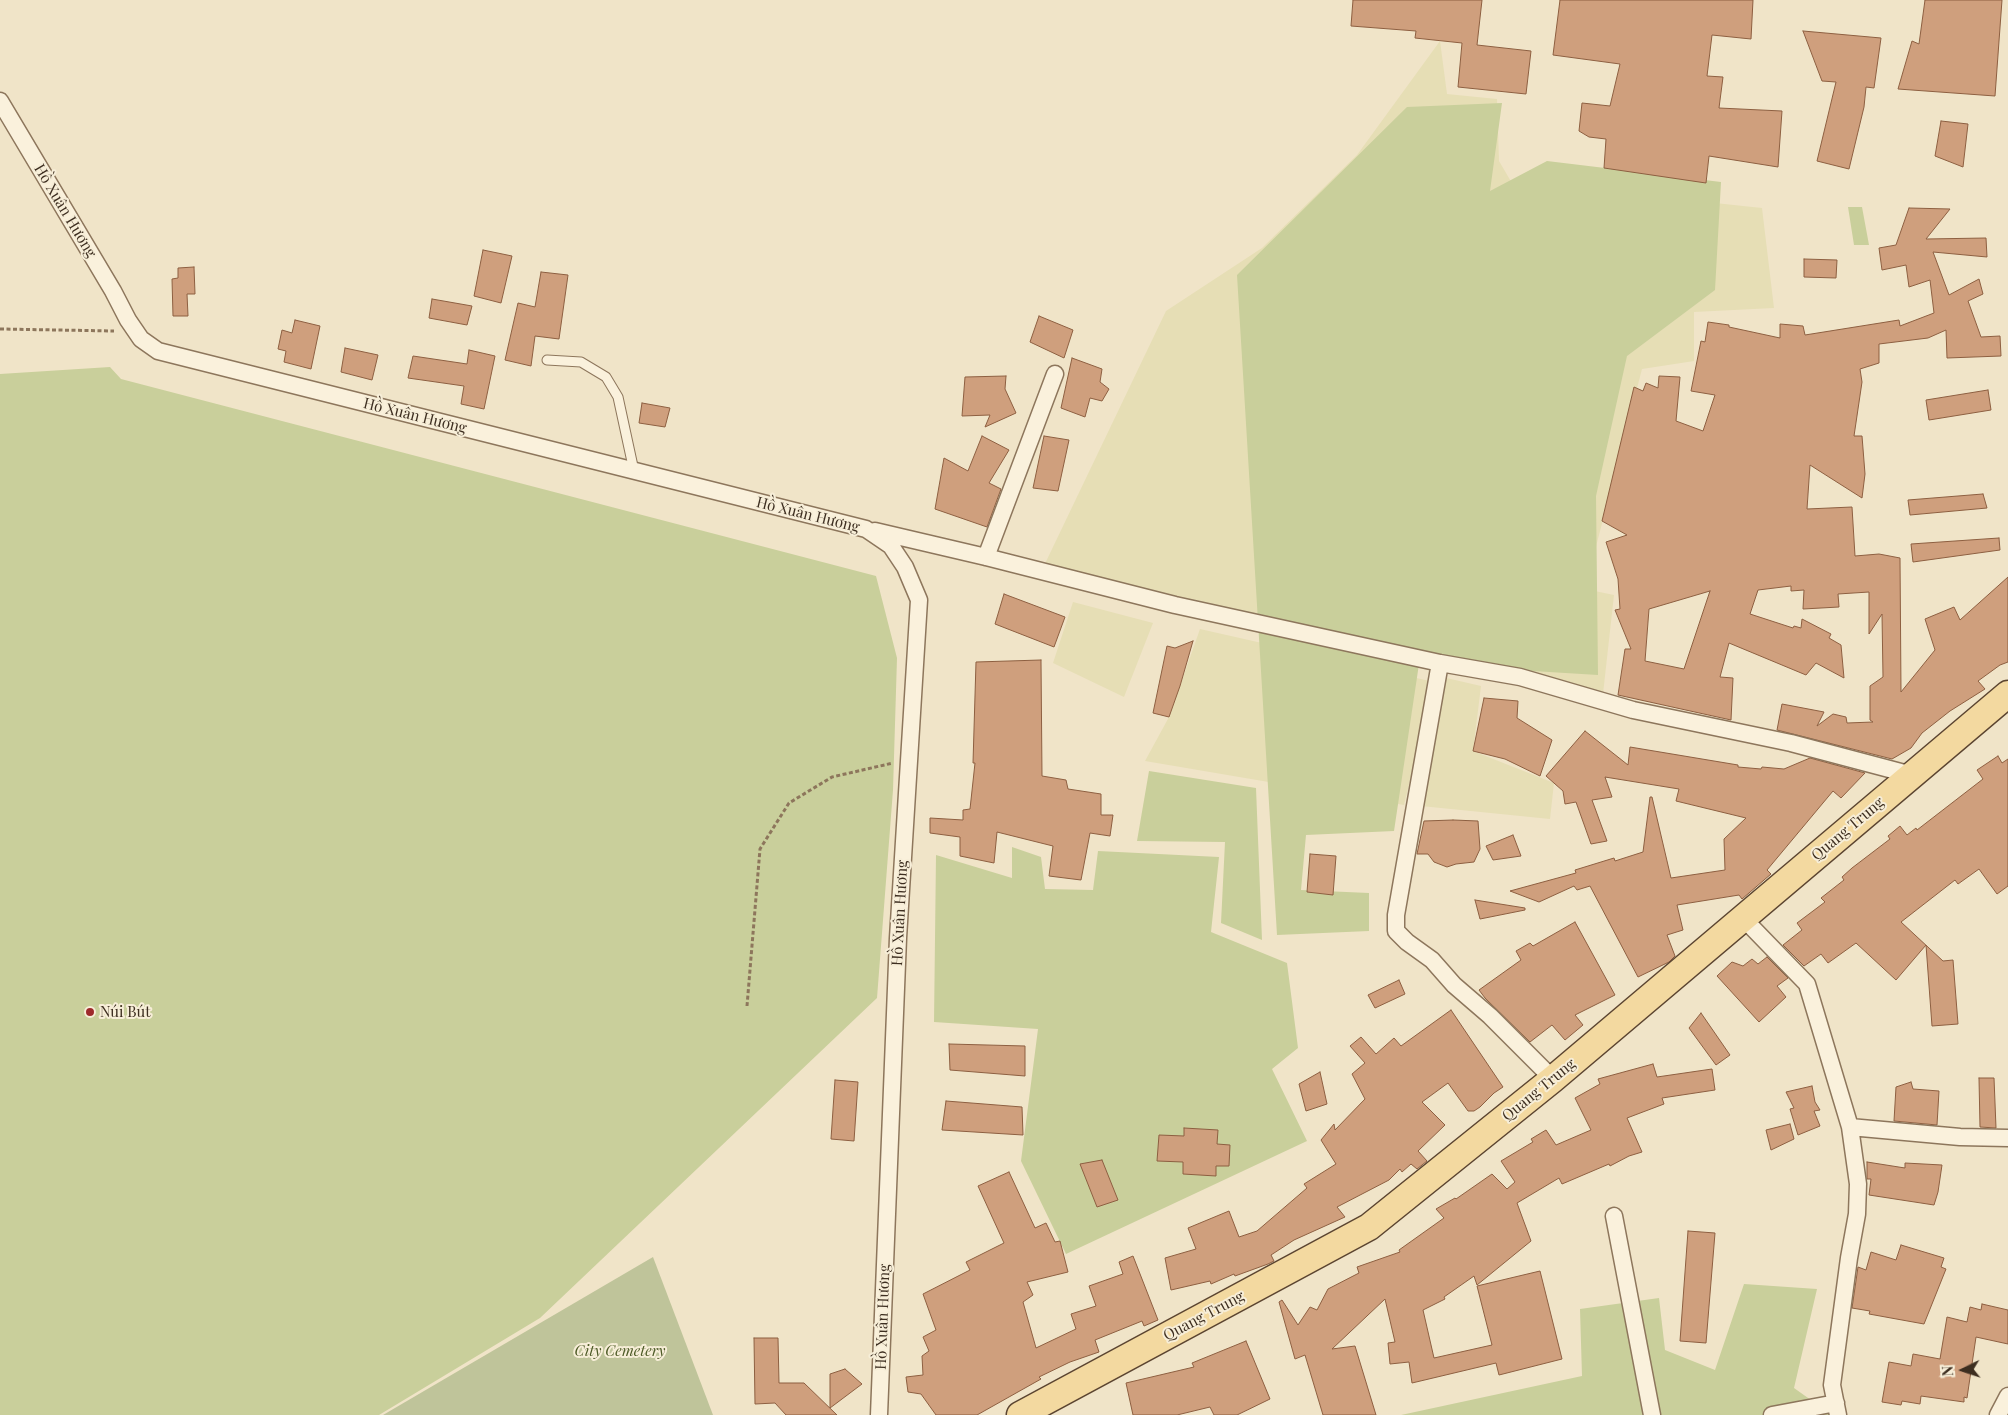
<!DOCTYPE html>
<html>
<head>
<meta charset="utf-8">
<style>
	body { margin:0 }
	#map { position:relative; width:2008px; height:1415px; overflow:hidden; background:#f0e4c8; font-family:"Playfair Display",serif }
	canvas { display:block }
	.north { position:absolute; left:1938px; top:1345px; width:50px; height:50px; -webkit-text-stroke:4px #f7eed8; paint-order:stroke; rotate:266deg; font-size:14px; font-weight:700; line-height:20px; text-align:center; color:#3d2e20 }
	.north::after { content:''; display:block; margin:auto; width:18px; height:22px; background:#3d2e20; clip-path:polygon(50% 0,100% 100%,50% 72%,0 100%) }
</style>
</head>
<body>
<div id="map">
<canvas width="2008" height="1415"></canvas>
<div class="north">N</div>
</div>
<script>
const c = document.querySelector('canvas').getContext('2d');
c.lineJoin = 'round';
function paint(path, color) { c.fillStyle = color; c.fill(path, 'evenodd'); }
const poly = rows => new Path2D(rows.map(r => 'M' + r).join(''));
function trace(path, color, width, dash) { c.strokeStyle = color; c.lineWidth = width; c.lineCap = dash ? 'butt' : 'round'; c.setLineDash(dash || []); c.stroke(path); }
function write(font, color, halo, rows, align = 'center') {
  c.font = font + ' "Playfair Display",serif'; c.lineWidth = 4; c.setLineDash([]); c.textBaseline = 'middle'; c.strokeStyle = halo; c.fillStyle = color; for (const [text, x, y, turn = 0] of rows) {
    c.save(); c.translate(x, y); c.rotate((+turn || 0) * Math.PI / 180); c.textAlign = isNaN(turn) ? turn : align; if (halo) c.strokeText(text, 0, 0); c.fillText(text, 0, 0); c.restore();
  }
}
paint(poly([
	[1440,41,1447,94,1497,99,1499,161,1523,202,1531,172,1604,168,1621,193,1762,208,1774,308,1694,312,1694,361,1642,369,1585,589,1614,595,1602,703,1041,572,1166,311,1262,248,1357,155],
	[1073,602,1153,623,1124,697,1053,663],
	[1200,629,1434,682,1404,805,1145,761,1169,717],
	[1442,677,1481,686,1473,751,1554,783,1550,819,1421,806]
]), '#e6deb5');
paint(poly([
	[1502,103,1490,191,1547,161,1721,182,1715,290,1627,356,1596,496,1598,675,1419,664,1394,831,1306,835,1301,890,1369,893,1369,931,1277,935,1237,275,1407,107],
	[1848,207,1862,207,1869,245,1854,245],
	[110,367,121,379,876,576,897,658,893,790,877,998,540,1318,379,1415,0,1415,0,374],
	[1149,771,1256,788,1262,940,1221,923,1225,842,1137,841],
	[1012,847,1041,857,1045,889,1093,890,1098,851,1219,857,1211,932,1287,963,1298,1048,1272,1069,1307,1141,1066,1254,1021,1161,1038,1029,934,1022,936,855,1012,878],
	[1744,1284,1817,1289,1794,1388,1832,1415,1401,1415,1582,1376,1580,1309,1659,1298,1665,1350,1715,1370]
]), '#c9cf9b');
paint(poly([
	[653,1257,713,1415,383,1415]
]), '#bfc49a');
const building = poly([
	[1353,0,1482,0,1477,45,1531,51,1526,94,1458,87,1462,43,1415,38,1416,31,1351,26,1353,0],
	[1560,0,1753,0,1751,39,1712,35,1707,76,1723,77,1719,108,1782,111,1778,167,1709,156,1706,183,1604,168,1606,139,1589,137,1579,131,1582,103,1610,106,1620,64,1553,55,1560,0],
	[1925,0,2002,0,1995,96,1898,89,1912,41,1919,44,1925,0],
	[1803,31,1881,38,1874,88,1866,87,1864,107,1849,169,1817,161,1836,82,1822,81,1803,31],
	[1941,121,1968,124,1963,167,1935,156,1941,121],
	[1909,208,1950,209,1926,239,1986,238,1987,257,1933,252,1949,295,1979,279,1983,294,1968,301,1981,337,2000,336,2001,356,1947,358,1946,330,1928,338,1879,344,1879,363,1860,369,1862,382,1854,436,1862,436,1865,474,1862,498,1810,465,1807,509,1852,507,1855,556,1879,554,1900,558,1901,692,1935,650,1925,619,1954,607,1960,620,2008,577,2008,662,2000,665,1978,681,1985,689,1950,711,1922,733,1911,748,1892,759,1777,730,1782,704,1824,712,1817,726,1833,714,1846,717,1847,723,1873,722,1870,720,1870,686,1883,677,1882,614,1869,634,1869,592,1838,594,1839,607,1803,609,1804,590,1791,591,1791,586,1758,590,1750,614,1793,628,1794,626,1801,628,1802,619,1831,634,1829,638,1841,645,1844,678,1816,663,1806,675,1729,643,1720,677,1733,678,1731,720,1618,695,1625,649,1631,649,1615,610,1620,609,1618,579,1606,542,1627,535,1602,521,1634,387,1643,391,1646,383,1658,388,1659,376,1680,377,1676,421,1703,431,1715,395,1691,391,1701,341,1705,342,1708,322,1729,325,1729,327,1780,338,1780,324,1803,326,1805,335,1899,320,1900,326,1934,313,1930,280,1909,287,1906,265,1882,270,1879,248,1896,245,1909,208],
	[1710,591,1684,669,1645,661,1649,609,1710,591],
	[483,250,512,256,501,303,474,296,483,250],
	[1804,259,1837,260,1836,278,1804,277,1804,259],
	[194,267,195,294,187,294,188,316,173,316,172,279,178,278,178,268,194,267],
	[541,272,568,275,559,339,535,336,531,366,505,360,518,303,535,307,541,272],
	[432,299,472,306,467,325,429,318,432,299],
	[1039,316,1073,330,1064,358,1030,342,1039,316],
	[295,320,320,326,311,369,284,362,286,351,278,349,282,330,292,333,295,320],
	[345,348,378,355,372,380,341,372,345,348],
	[469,350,495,356,484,409,461,404,464,386,408,378,413,356,467,364,469,350],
	[1072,358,1102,369,1100,382,1109,389,1102,401,1090,398,1085,417,1061,408,1072,358],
	[1006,376,1005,389,1016,413,985,427,990,415,962,416,965,377,1006,376],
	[1988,390,1991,410,1929,420,1926,400,1988,390],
	[642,403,670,408,665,427,639,423,642,403],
	[982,436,1009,450,989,483,1001,489,987,527,935,509,944,458,968,471,982,436],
	[1044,436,1069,440,1058,491,1033,488,1044,436],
	[1983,494,1987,508,1910,515,1908,500,1983,494],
	[1999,538,2000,550,1913,562,1911,544,1999,538],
	[1004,594,1065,617,1054,647,995,624,1004,594],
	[1193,641,1180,686,1169,717,1153,713,1167,646,1175,648,1193,641],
	[1041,660,1042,776,1066,780,1068,789,1101,794,1101,815,1113,815,1110,836,1090,833,1081,880,1049,876,1053,846,997,832,994,863,960,856,960,837,930,833,930,818,963,820,963,810,970,809,975,763,973,763,976,662,1041,660],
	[1484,698,1518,701,1517,718,1552,740,1540,776,1505,759,1473,751,1484,698],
	[1585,731,1628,765,1630,747,1738,765,1738,767,1761,769,1762,767,1784,769,1810,758,1865,773,1841,798,1833,791,1767,870,1771,874,1742,899,1739,895,1677,905,1683,930,1667,935,1675,956,1669,962,1638,977,1590,886,1577,890,1574,886,1539,902,1510,891,1576,873,1575,870,1614,858,1615,861,1643,852,1650,797,1652,797,1671,878,1725,870,1724,839,1746,818,1676,801,1679,789,1605,777,1612,797,1592,800,1607,841,1591,844,1576,802,1565,804,1563,791,1546,776,1585,731],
	[1998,756,2002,763,2008,759,2008,886,1997,894,1979,869,1958,884,1955,880,1901,922,1943,961,1953,960,1958,1024,1932,1026,1926,945,1896,980,1856,943,1828,963,1821,954,1804,966,1783,945,1802,930,1797,923,1825,902,1821,898,1844,880,1842,877,1852,868,1890,839,1888,836,1900,826,1907,835,1916,828,1917,830,1983,779,1977,770,1998,756],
	[1453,820,1478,821,1480,849,1474,862,1456,864,1447,867,1434,862,1428,854,1417,854,1424,821,1453,820],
	[1513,835,1521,856,1493,860,1486,846,1513,835],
	[1310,854,1336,856,1333,895,1307,892,1310,854],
	[1475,900,1525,908,1525,910,1480,919,1475,900],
	[1575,922,1615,995,1575,1015,1583,1025,1565,1040,1552,1025,1530,1042,1485,998,1479,990,1521,960,1516,951,1530,943,1533,946,1575,922],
	[1767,957,1788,978,1777,986,1786,997,1759,1022,1717,976,1732,962,1743,966,1752,959,1758,964,1767,957],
	[1399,980,1405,994,1375,1008,1368,995,1399,980],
	[1451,1010,1503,1087,1494,1093,1480,1107,1474,1111,1468,1111,1448,1083,1422,1102,1445,1125,1418,1151,1427,1161,1417,1169,1411,1164,1402,1172,1400,1169,1389,1180,1337,1207,1345,1217,1294,1240,1271,1255,1274,1261,1268,1264,1235,1276,1234,1274,1211,1284,1210,1281,1171,1290,1165,1258,1196,1249,1188,1228,1229,1211,1239,1237,1257,1231,1307,1188,1304,1184,1336,1164,1321,1140,1334,1124,1335,1130,1365,1099,1352,1074,1365,1063,1350,1046,1361,1037,1376,1054,1394,1038,1401,1046,1451,1010],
	[1701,1013,1730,1055,1716,1065,1689,1028,1701,1013],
	[949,1044,1025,1046,1025,1076,950,1070,949,1044],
	[1653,1064,1657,1077,1712,1069,1715,1090,1662,1098,1664,1104,1627,1118,1642,1152,1629,1156,1610,1166,1609,1164,1562,1184,1559,1178,1517,1203,1531,1241,1477,1285,1474,1276,1444,1297,1445,1299,1423,1310,1434,1358,1492,1345,1477,1286,1540,1271,1562,1359,1499,1375,1496,1363,1412,1383,1409,1362,1390,1364,1388,1343,1395,1342,1385,1299,1332,1349,1355,1346,1376,1415,1323,1415,1305,1355,1295,1359,1279,1302,1282,1300,1298,1325,1310,1307,1317,1310,1328,1289,1359,1273,1357,1267,1400,1252,1399,1250,1444,1218,1436,1209,1455,1198,1456,1199,1492,1174,1507,1189,1515,1182,1501,1161,1533,1142,1531,1139,1546,1130,1556,1145,1591,1130,1575,1098,1600,1084,1598,1079,1653,1064],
	[1320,1072,1327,1104,1306,1111,1299,1084,1320,1072],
	[1979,1078,1994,1078,1996,1128,1980,1127,1979,1078],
	[835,1080,858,1082,854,1141,831,1139,835,1080],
	[1911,1082,1913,1089,1939,1091,1937,1125,1894,1121,1896,1087,1911,1082],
	[1812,1086,1815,1102,1820,1110,1814,1111,1820,1126,1798,1135,1790,1109,1794,1108,1786,1092,1812,1086],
	[946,1101,1022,1107,1023,1135,942,1130,946,1101],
	[1790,1124,1794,1139,1771,1150,1766,1130,1790,1124],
	[1184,1128,1218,1130,1217,1144,1230,1145,1229,1166,1216,1166,1216,1176,1183,1174,1183,1162,1157,1161,1159,1135,1184,1136,1184,1128],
	[1102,1160,1118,1200,1097,1207,1080,1164,1102,1160],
	[1867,1162,1905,1168,1905,1163,1942,1165,1938,1192,1934,1205,1869,1195,1871,1179,1867,1179,1867,1162],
	[1009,1172,1035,1228,1046,1223,1055,1242,1060,1241,1068,1272,1027,1282,1033,1295,1023,1302,1036,1348,1076,1329,1071,1314,1096,1306,1089,1286,1123,1274,1119,1262,1133,1256,1158,1320,1144,1326,1142,1321,1095,1340,1099,1352,1070,1362,1039,1377,1041,1379,977,1415,936,1415,921,1394,908,1392,906,1377,923,1375,922,1356,929,1351,923,1337,936,1330,923,1294,970,1270,966,1262,1004,1243,978,1186,1009,1172],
	[1688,1231,1715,1233,1706,1343,1680,1341,1688,1231],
	[1901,1245,1944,1258,1941,1267,1946,1269,1924,1324,1869,1314,1870,1311,1852,1308,1858,1267,1866,1270,1871,1252,1896,1260,1901,1245],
	[1982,1304,2008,1310,2008,1344,1976,1337,1967,1398,1964,1397,1964,1402,1921,1396,1920,1404,1902,1401,1901,1405,1882,1402,1889,1362,1911,1366,1913,1354,1940,1359,1947,1317,1967,1322,1970,1307,1981,1310,1982,1304],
	[754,1338,778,1338,779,1383,804,1383,837,1415,786,1415,775,1403,755,1404,754,1338],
	[1246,1341,1270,1399,1237,1415,1214,1415,1210,1407,1177,1415,1133,1415,1126,1383,1194,1367,1192,1363,1246,1341],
	[845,1369,862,1384,830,1408,830,1374,845,1369]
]);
paint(building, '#cf9f7d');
trace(building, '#8d5f41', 1);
const lane = poly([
	[547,360,581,362,606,377,618,397,634,471]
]);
const street = poly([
	[0,101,113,291,128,320,141,339,158,351,866,529,891,546,905,567,919,600,898,938,879,1415],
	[875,531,986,557,1175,605,1440,663,1520,677,1633,710,1791,743,1912,775],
	[986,557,1055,374],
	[1440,663,1396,915,1396,931,1407,942,1432,960,1454,985,1490,1016,1553,1079],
	[1743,918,1807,984,1850,1127,1858,1184,1857,1214,1849,1258,1832,1385,1838,1415],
	[1850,1127,1960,1137,2008,1138],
	[1614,1216,1652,1415],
	[1772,1415,1836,1403],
	[1998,1415,2008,1396]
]);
const primary = poly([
	[1020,1415,1369,1227,1553,1079,2008,694]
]);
trace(lane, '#8d765c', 11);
trace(street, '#8d765c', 19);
trace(primary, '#5b4430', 29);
trace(poly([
	[0,329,114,331],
	[747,1006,760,849,789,803,832,777,893,763]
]), '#8d765c', 3, [4, 2.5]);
trace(lane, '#faf1dc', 9);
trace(street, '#faf1dc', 16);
trace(primary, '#f3d9a0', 26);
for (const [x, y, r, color] of [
	[90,1012,5,"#9e2a2b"]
]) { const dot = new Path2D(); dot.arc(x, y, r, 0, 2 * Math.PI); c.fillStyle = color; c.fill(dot); trace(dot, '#f7eed8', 2); }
write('15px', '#3d2e20', '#f7eed8', [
	["Hồ Xuân Hương",65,211,59],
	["Hồ Xuân Hương",415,416,14],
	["Hồ Xuân Hương",808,515,14],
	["Quang Trung",1848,829,-40],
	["Hồ Xuân Hương",900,913,-87],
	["Quang Trung",1539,1090,-39],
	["Quang Trung",1204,1316,-28],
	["Hồ Xuân Hương",883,1317,-88]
]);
write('15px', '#3d2e20', '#f7eed8', [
	["Núi Bút",100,1012]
], 'left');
write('italic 15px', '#4d5a26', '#f7eed8', [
	["City Cemetery",620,1351]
]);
</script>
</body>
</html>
